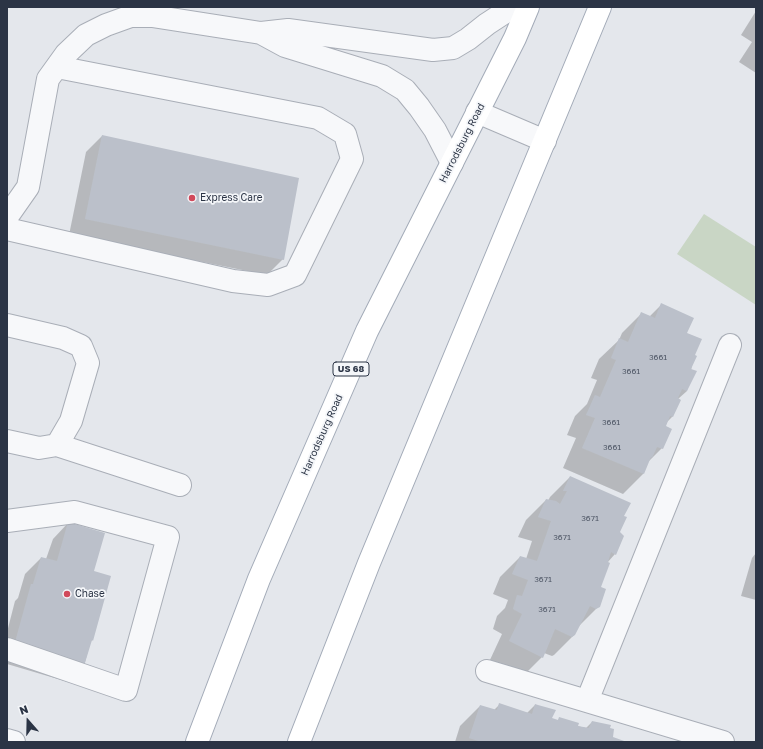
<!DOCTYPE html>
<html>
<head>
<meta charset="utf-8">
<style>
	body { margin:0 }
	#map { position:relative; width:763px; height:749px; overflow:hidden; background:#e4e7ec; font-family:"Golos Text",sans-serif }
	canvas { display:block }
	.frame { position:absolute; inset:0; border:8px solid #2b3445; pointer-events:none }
	.north { position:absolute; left:8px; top:701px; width:40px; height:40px; -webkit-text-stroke:3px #f4f6f9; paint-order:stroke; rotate:340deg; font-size:11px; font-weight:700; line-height:16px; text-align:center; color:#2b3445 }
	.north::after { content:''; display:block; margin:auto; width:14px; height:18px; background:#2b3445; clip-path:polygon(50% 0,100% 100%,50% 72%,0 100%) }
</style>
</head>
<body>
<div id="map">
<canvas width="763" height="749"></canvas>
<div class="frame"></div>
<div class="north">N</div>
</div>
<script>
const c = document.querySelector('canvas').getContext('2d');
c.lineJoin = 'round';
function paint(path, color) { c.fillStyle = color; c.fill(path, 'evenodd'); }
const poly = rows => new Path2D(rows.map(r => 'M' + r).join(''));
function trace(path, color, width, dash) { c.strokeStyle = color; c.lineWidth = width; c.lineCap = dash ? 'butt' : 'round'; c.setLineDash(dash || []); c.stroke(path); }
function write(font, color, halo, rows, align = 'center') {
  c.font = font + ' "Golos Text",sans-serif'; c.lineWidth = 3.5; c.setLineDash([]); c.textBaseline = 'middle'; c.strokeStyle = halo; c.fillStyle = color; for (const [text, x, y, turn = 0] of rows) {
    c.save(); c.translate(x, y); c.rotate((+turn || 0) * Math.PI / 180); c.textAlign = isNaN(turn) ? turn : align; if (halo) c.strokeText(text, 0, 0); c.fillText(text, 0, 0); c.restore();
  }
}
paint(poly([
	[704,214,756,247,756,305,677,254]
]), '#c9d6c5');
paint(poly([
	[756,11,756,73,739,62,752,42,741,35],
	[102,136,283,259,267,275,69,235,86,152],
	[662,304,686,333,694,355,687,391,678,399,672,417,666,423,662,448,647,463,643,474,623,494,563,468,576,438,567,435,575,416,587,404,597,380,591,378,599,359,619,340,622,333,642,313,649,317],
	[570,477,623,516,618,533,615,554,607,563,600,588,599,606,578,627,574,635,554,655,552,656,544,653,542,657,522,677,489,662,502,634,493,629,497,616,505,608,508,600,493,594,500,577,520,557,526,559,532,541,518,537,526,520,546,500,548,501,550,497],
	[68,523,93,572,110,577,92,640,90,643,84,666,68,682,7,664,7,632,15,601,18,598,25,574,41,558,46,559,53,539],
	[756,553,756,600,741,596,752,558],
	[499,705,527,713,535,705,551,719,557,721,560,718,577,726,586,728,592,722,611,738,625,742,455,742,460,726,480,706,494,710]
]), '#0003');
paint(poly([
	[102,135,299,178,284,260,85,219],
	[661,303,694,318,687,333,702,339,695,355,697,356,691,369,697,371,687,391,682,389,678,398,681,400,673,417,670,416,666,426,672,429,663,449,657,447,652,458,651,457,644,474,582,448,595,418,586,415,595,395,600,397,616,360,611,358,619,338,628,342,641,312,655,318],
	[570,476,631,503,624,516,627,517,620,532,624,536,616,555,611,552,608,562,610,563,601,587,606,589,600,607,596,609,590,606,575,635,572,637,555,629,543,658,509,641,522,614,513,609,517,595,522,596,528,580,512,574,520,556,537,561,551,521,538,517,546,499,556,501,560,504,567,491,563,491],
	[68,522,105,533,94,571,111,576,93,641,92,640,84,666,14,646,31,584,33,584,41,557,57,561],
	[499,703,532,714,535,704,538,705,556,710,552,718,558,720,559,717,579,723,578,726,589,728,592,721,611,725,610,728,614,729,613,737,627,742,482,742,469,738,480,705,497,710]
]), '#bbc0ca');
const minor = poly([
	[477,112,545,141],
	[452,163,435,130,419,107,405,90,382,76,285,46,261,33,288,30,433,50,453,48,468,39,487,24,513,7],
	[7,217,28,187,48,79,66,54,86,35,106,25,131,16,152,16,261,33],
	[7,229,233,281,268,285,295,275,352,159,345,134,318,118,57,67],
	[7,325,63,338,81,346,88,363,71,421,57,445,39,448,7,441],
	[57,445,180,485],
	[7,521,75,512,168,537,126,690,7,649],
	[487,671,723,742],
	[587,701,730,345],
	[7,740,14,742]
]);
const major = poly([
	[197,742,259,579,367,331,515,38,528,7],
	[299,742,369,563,600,7]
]);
trace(minor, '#a9aeb7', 24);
trace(major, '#a3abb8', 24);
trace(minor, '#f7f8fa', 22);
trace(major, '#fff', 22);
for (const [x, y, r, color] of [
	[192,198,4,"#d1495b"],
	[67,594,4,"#d1495b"]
]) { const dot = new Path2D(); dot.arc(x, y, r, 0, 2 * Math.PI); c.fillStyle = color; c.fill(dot); trace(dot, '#f4f6f9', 1.5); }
write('8px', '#4f5766', null, [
	["3661",658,357],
	["3661",631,371],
	["3661",611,422],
	["3661",612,447],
	["3671",590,518],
	["3671",562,537],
	["3671",543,579],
	["3671",547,609]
]);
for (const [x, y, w] of [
	[351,369,36]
]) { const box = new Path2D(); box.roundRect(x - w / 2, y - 7, w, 14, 3); c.fillStyle = '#f4f6f9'; c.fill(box); trace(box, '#2b3445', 1); }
write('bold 9px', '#2b3445', null, [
	["US 68",351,369]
]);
write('10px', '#2b3445', '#f4f6f9', [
	["Harrodsburg Road",462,143,-63],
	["Harrodsburg Road",322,435,-66]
]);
write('10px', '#2b3445', '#f4f6f9', [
	["Express Care",200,198],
	["Chase",75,594]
], 'left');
</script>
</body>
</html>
